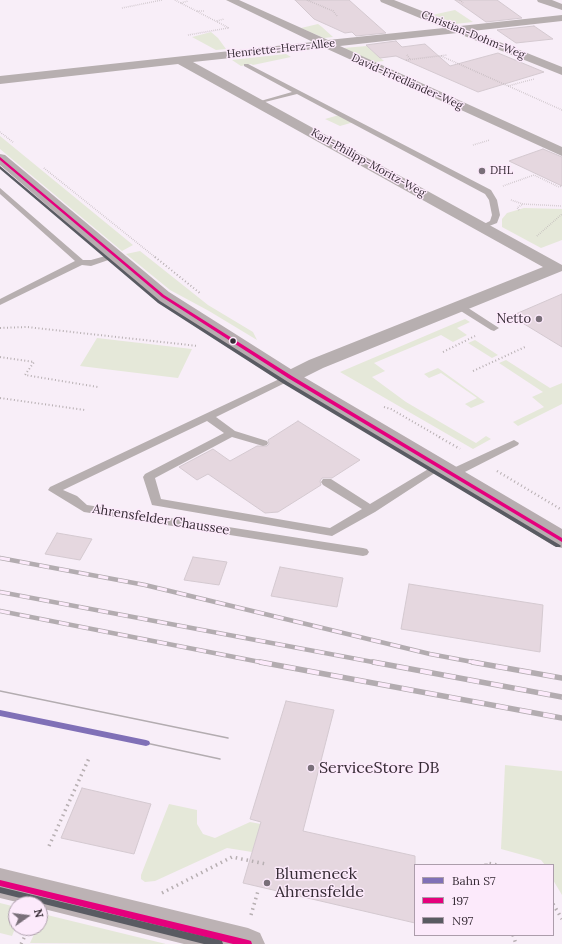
<!DOCTYPE html>
<html>
<head>
<meta charset="utf-8">
<style>
	body { margin:0 }
	#map { position:relative; width:562px; height:944px; overflow:hidden; background:#f8eef8; font-family:Lora,serif }
	canvas { display:block }
	.legend { position:absolute; left:414px; top:864px; width:140px; height:72px; box-sizing:border-box; background:#fceafb; border:1px solid #ac9dab; margin:0; padding:5px 7px; list-style:none; font-size:12px; color:#352a34 }
	.legend li { display:flex; align-items:center; gap:8px; height:20px }
	.legend b { width:20px; border:1px solid #ac9dab }
	.north { position:absolute; left:8px; top:896px; width:40px; height:40px; box-sizing:border-box; background:#fceafb; border:1px solid #ac9dab; border-radius:50%; rotate:76deg; font-size:11px; font-weight:700; line-height:16px; text-align:center; color:#352a34 }
	.north::after { content:''; display:block; margin:auto; width:14px; height:18px; background:#796f79; clip-path:polygon(50% 0,100% 100%,50% 72%,0 100%) }
</style>
</head>
<body>
<div id="map">
<canvas width="562" height="944"></canvas>
<ul class="legend">
<li><b style="height:5px;background:#8070b7"></b>Bahn S7</li>
<li><b style="height:5px;background:#e5007d"></b>197</li>
<li><b style="height:5px;background:#595b62"></b>N97</li>
</ul>
<div class="north">N</div>
</div>
<script>
const c = document.querySelector('canvas').getContext('2d');
c.lineJoin = 'round';
function paint(path, color) { c.fillStyle = color; c.fill(path, 'evenodd'); }
const poly = rows => new Path2D(rows.map(r => 'M' + r).join(''));
function trace(path, color, width, dash) { c.strokeStyle = color; c.lineWidth = width; c.lineCap = dash ? 'butt' : 'round'; c.setLineDash(dash || []); c.stroke(path); }
function write(font, color, halo, rows, align = 'center') {
  c.font = font + ' Lora,serif'; c.lineWidth = 3; c.setLineDash([]); c.textBaseline = 'middle'; c.strokeStyle = halo; c.fillStyle = color; for (const [text, x, y, turn = 0] of rows) {
    c.save(); c.translate(x, y); c.rotate((+turn || 0) * Math.PI / 180); c.textAlign = isNaN(turn) ? turn : align; if (halo) c.strokeText(text, 0, 0); c.fillText(text, 0, 0); c.restore();
  }
}
paint(poly([
	[455,10,473,22,455,24,432,15],
	[318,24,322,27,333,37,324,38,301,28],
	[211,32,218,38,226,49,216,50,192,37],
	[367,46,384,61,375,62,343,48],
	[286,54,291,57,253,65,251,64,241,66,232,60],
	[339,115,354,122,340,126,325,119],
	[0,136,133,245,122,251,0,149],
	[524,208,562,209,562,240,541,248,502,227,502,219,507,213],
	[140,251,208,305,253,332,257,340,209,311,170,290,126,254],
	[465,319,470,322,457,328,467,335,453,342,441,335,374,363,385,371,372,377,406,402,476,443,486,436,491,439,473,449,340,372],
	[97,338,192,349,178,378,80,366],
	[475,340,498,355,492,358,468,343],
	[506,360,550,388,562,383,562,404,518,426,513,422,544,407,532,397,543,392,499,363],
	[438,368,485,402,471,408,465,404,477,398,441,373,429,378,424,374],
	[505,765,562,771,562,895,553,880,553,865,545,865,541,860,501,849],
	[169,804,197,810,197,824,203,834,215,838,250,822,261,824,252,852,227,848,155,881,145,882,141,879,141,875],
	[0,903,16,907,16,926,12,936,0,933],
	[43,914,166,944,30,943,37,928,40,928,40,920]
]), '#e5e8d9');
const building = poly([
	[295,0,349,0,386,33,356,36,352,32,345,33,314,19,295,0],
	[455,0,497,0,522,18,486,22,455,0],
	[534,26,553,39,516,43,497,30,534,26],
	[396,41,402,47,425,44,450,66,498,53,544,72,478,92,396,56,380,58,366,45,396,41],
	[543,149,562,157,562,186,509,161,543,149],
	[562,294,562,347,511,316,562,294],
	[298,421,360,460,332,478,322,478,320,481,321,485,278,512,265,513,208,474,197,480,179,467,213,449,230,461,257,446,267,446,269,444,268,440,298,421],
	[57,533,92,539,80,560,45,554,57,533],
	[193,557,227,562,219,585,184,580,193,557],
	[280,567,343,578,337,607,271,596,280,567],
	[409,584,543,605,540,652,401,629,409,584],
	[286,701,334,710,303,831,415,856,415,923,243,883,261,822,250,819,286,701],
	[82,788,151,804,134,854,61,838,82,788]
]);
paint(building, '#e5d7df');
trace(building, '#d4c9d0', 1);
trace(poly([
	[175,0,229,28],
	[307,0,333,11,337,16],
	[460,0,463,3],
	[181,3,188,1],
	[122,8,162,0],
	[197,11,204,11],
	[217,21,224,19],
	[188,35,228,28],
	[407,55,410,59],
	[441,56,562,110],
	[406,60,447,55],
	[508,86,534,79],
	[0,132,14,143],
	[473,145,490,140],
	[44,168,156,258],
	[503,186,534,175,559,187,562,186],
	[511,200,523,204,562,206],
	[519,210,517,208,523,204],
	[537,236,562,214]
]), '#b7afb2', 1.5, [0.5, 1.5]);
trace(poly([
	[155,257,201,294],
	[0,328,27,327,198,346],
	[443,352,475,336],
	[0,357,34,362,25,375,98,387],
	[473,371,525,347],
	[0,398,85,410],
	[384,407,391,409,441,438]
]), '#b7afb2', 2, [1, 2.5]);
trace(poly([
	[439,437,460,449],
	[497,471,562,510]
]), '#b7afb2', 2.5, [1, 3]);
trace(poly([
	[49,846,90,756],
	[486,865,486,863,498,865],
	[162,893,232,857,266,864],
	[553,904,562,919],
	[251,915,258,891],
	[513,935,516,944],
	[21,944,29,928]
]), '#b7afb2', 3.5, [1.5, 4]);
paint(poly([
	[244,64,248,64,491,190,497,200,500,215,497,223,484,228,480,226,490,221,492,215,489,200,485,194,297,94,257,104,257,102,292,92,244,66,244,64],
	[0,188,83,260,91,260,116,253,120,256,91,266,82,265,0,305,0,299,75,261,0,194,0,188],
	[459,303,462,304,499,328,494,331,491,330,456,308,454,306,459,303],
	[290,374,293,375,295,377,293,379,216,417,235,431,267,441,268,443,267,445,263,446,232,437,155,478,161,499,330,528,362,509,323,485,321,482,323,479,331,479,370,504,435,465,443,465,444,467,375,512,332,536,152,505,143,477,145,474,224,433,207,421,63,490,77,496,87,505,363,548,367,549,369,552,367,555,363,556,84,512,48,490,50,487,290,374],
	[514,440,519,443,518,445,455,477,451,478,445,474,447,471,514,440]
]), '#b7afb0');
paint(poly([
	[226,0,239,0,328,40,444,28,381,2,380,0,394,0,460,26,562,15,562,21,472,31,562,67,562,75,457,33,340,46,562,147,562,156,325,48,193,62,562,265,562,271,323,368,297,381,290,383,283,381,281,377,283,373,309,360,543,267,178,64,0,84,0,76,313,42,226,0],
	[537,0,552,0,562,4,562,10,538,2,537,0]
]), '#b7afb0');
paint(poly([
	[0,154,5,155,169,292,297,373,562,529,562,548,554,546,283,381,157,300,0,165,0,154]
]), '#b7adb0');
paint(poly([
	[0,868,248,928,260,933,265,944,184,944,40,908,40,904,25,904,0,898,0,868]
]), '#bcb2b4');
trace(poly([
	[0,691,228,738],
	[146,743,220,759]
]), '#b3acb0', 1.5);
const railFar1 = poly([
	[0,558,145,585,430,654,478,663],
	[0,592,378,663],
	[0,611,265,663]
]);
const rail = poly([
	[260,662,562,718],
	[373,662,562,697],
	[472,662,562,678]
]);
trace(railFar1, '#b3acb0', 4.5);
trace(rail, '#b3acb0', 5.5);
trace(railFar1, '#fceafb', 3, [10]);
trace(rail, '#fceafb', 4, [12]);
paint(poly([
	[0,157,164,295,292,376,562,538,562,542,288,378,162,297,0,160,0,157],
	[0,880,248,940,251,941,252,944,233,944,0,886,0,880]
]), '#e5007d');
paint(poly([
	[0,166,160,301,288,382,560,545,561,546,560,547,556,547,284,384,158,303,0,169,0,166],
	[0,887,219,940,222,941,223,944,204,944,0,893,0,887]
]), '#595b62');
paint(poly([
	[0,710,146,740,149,741,150,743,149,745,146,746,0,716,0,710]
]), '#8070b7');
for (const [x, y, r, color] of [
	[482,171,4,"#796f79"],
	[539,319,4,"#796f79"],
	[233,341,3.5,"#352a34"],
	[311,768,4,"#796f79"],
	[267,883,4,"#796f79"]
]) { const dot = new Path2D(); dot.arc(x, y, r, 0, 2 * Math.PI); c.fillStyle = color; c.fill(dot); trace(dot, '#fceafb', 1.5); }
write('11px', '#352a34', '#fceafb', [
	["Christian-Dohm-Weg",473,35,22],
	["Henriette-Herz-Allee",281,49,-6],
	["David-Friedländer-Weg",407,82,24],
	["Karl-Philipp-Moritz-Weg",368,163,29]
]);
write('11px', '#352a34', '#fceafb', [
	["DHL",490,171]
], 'left');
write('13px', '#352a34', '#fceafb', [
	["Netto",531,319]
], 'right');
write('13px', '#352a34', '#fceafb', [
	["Ahrensfelder Chaussee",161,520,9]
]);
write('16px', '#352a34', '#fceafb', [
	["ServiceStore DB",319,768],
	["Blumeneck",275,874],
	["Ahrensfelde",275,892]
], 'left');
</script>
</body>
</html>
